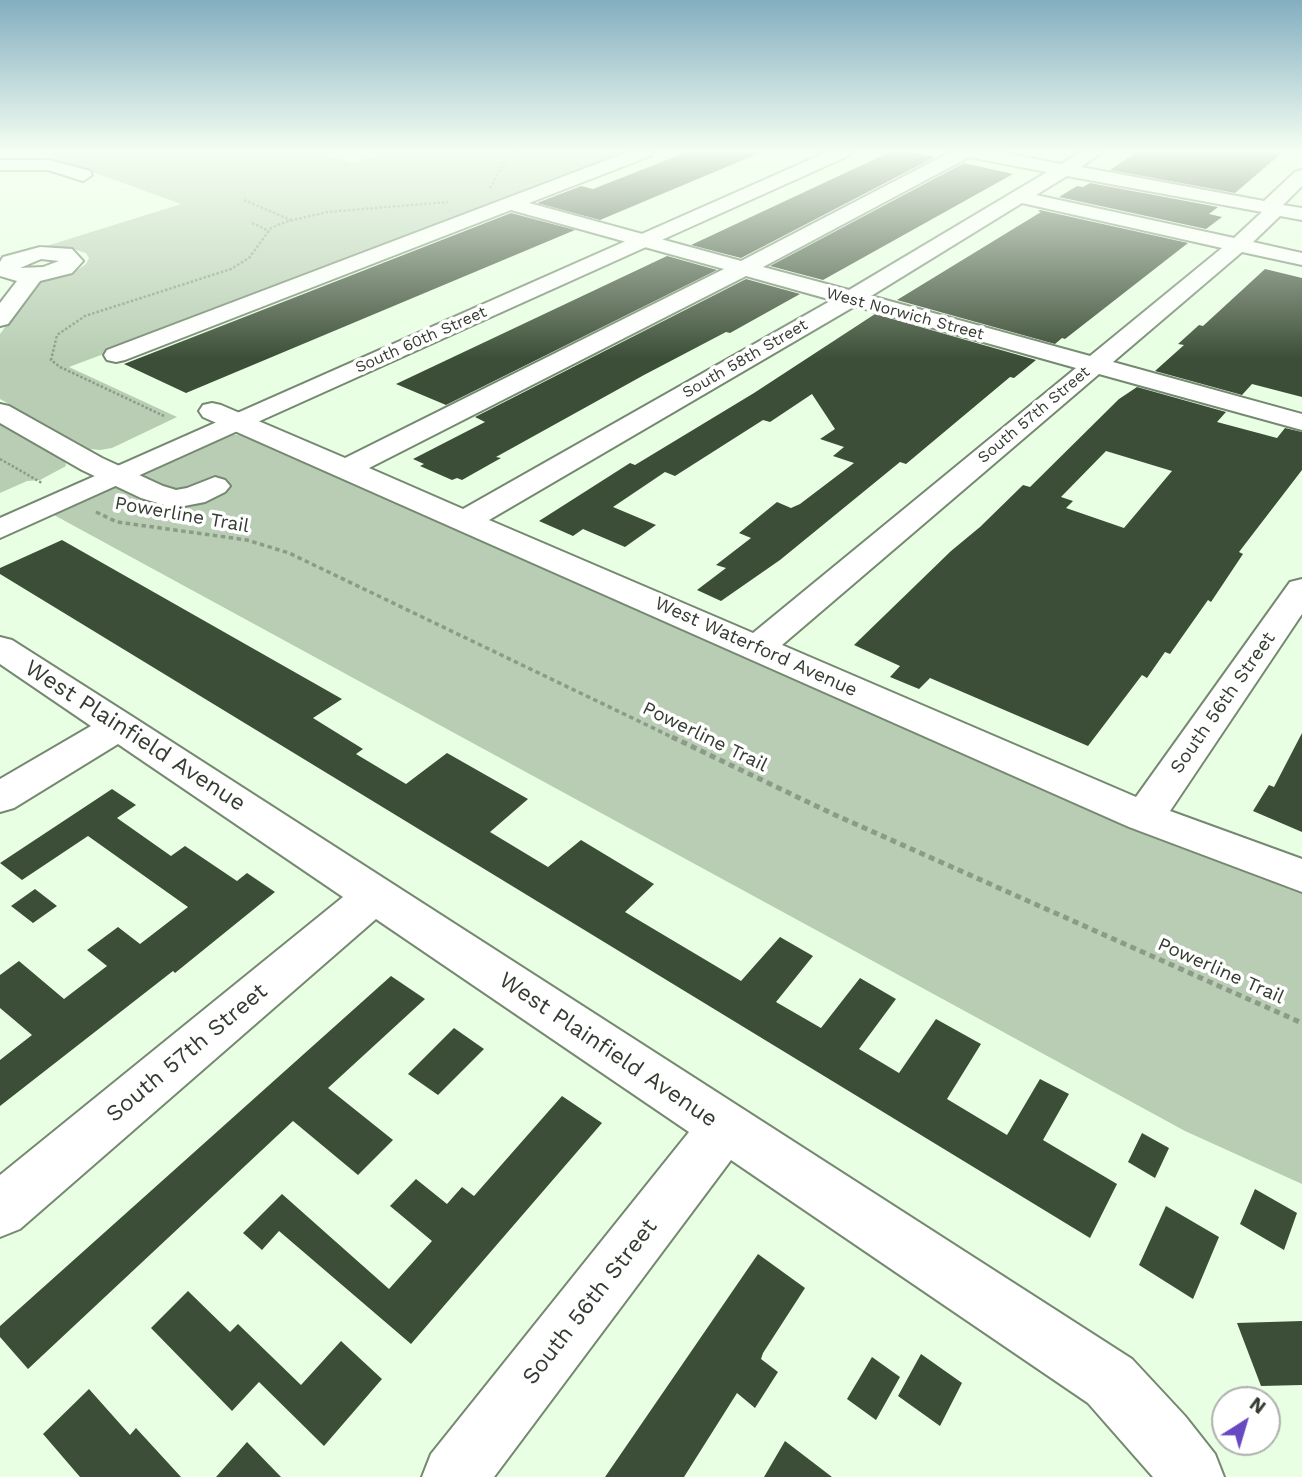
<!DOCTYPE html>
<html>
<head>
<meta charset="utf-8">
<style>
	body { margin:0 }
	#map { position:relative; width:1302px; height:1477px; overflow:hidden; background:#e8ffe3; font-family:"Work Sans",sans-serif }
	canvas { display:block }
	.north { position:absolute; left:1211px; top:1386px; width:70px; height:70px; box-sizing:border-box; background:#fff; border:2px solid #aeb1ad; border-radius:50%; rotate:37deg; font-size:19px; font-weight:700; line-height:28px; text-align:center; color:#343c31 }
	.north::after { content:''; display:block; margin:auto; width:24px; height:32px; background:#6749c2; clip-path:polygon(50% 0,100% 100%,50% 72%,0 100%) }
</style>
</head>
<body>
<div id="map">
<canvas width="1302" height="1477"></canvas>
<div class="north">N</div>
</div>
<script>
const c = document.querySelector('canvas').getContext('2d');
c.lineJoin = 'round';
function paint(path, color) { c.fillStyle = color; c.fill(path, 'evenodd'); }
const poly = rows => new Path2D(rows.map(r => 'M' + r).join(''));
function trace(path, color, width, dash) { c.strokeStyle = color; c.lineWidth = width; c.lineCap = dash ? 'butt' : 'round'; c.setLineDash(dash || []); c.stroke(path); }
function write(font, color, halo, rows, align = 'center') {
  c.font = font + ' "Work Sans",sans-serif'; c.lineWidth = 7; c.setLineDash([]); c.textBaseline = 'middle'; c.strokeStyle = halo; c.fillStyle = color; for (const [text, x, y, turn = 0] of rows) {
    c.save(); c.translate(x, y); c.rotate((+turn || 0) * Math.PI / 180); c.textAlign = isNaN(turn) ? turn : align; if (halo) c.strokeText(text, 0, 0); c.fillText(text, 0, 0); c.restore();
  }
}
paint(poly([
	[37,152,314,152,354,163,387,152,640,152,69,367,177,417,112,448,100,450,90,449,0,399,0,334,37,284,76,271,86,264,89,258,86,253,70,248,37,249,181,204],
	[0,424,65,461,66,466,40,480,27,481,0,493],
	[227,434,241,435,264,442,1302,890,1302,1184,1185,1131,54,515,196,451,198,446]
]), '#b8cdb3');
paint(poly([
	[687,152,762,152,600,220,537,203,581,186,593,189],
	[890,152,911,152,935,157,741,258,691,245],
	[1137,152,1283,152,1235,193,1110,170],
	[964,163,1013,174,823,280,770,266],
	[1090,183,1218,207,1209,214,1222,217,1206,229,1059,197,1077,186,1083,187],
	[1040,210,1188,243,1065,339,1062,338,1055,344,897,300,1041,212,1038,211],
	[511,213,575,230,186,393,124,364],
	[667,256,717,270,446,405,396,384],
	[1265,269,1302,278,1302,397,1252,384,1242,395,1155,371,1184,345,1178,344,1199,325,1203,326],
	[746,279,800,294,730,333,726,332,644,375,496,457,501,458,462,480,457,478,452,480,420,466,424,464,413,459,485,422,475,417],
	[875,314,1036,360,1014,378,1010,377,906,464,900,462,780,560,721,601,697,590,726,568,716,565,751,538,739,533,777,502,791,508,800,504,854,463,833,456,844,447,820,439,835,429,812,394,770,422,763,420,675,476,665,472,613,507,656,525,625,547,583,529,573,536,539,521,630,463,635,465,754,393],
	[1137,387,1226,412,1217,422,1277,438,1285,428,1302,432,1302,470,1239,552,1243,554,1211,602,1208,600,1170,654,1165,652,1147,678,1142,675,1088,746,930,678,919,689,890,677,900,666,854,645,951,551,980,527,1023,485,1030,487,1119,399],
	[1106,451,1172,471,1124,528,1066,508,1073,501,1061,497],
	[62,540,342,699,313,718,363,749,356,754,406,784,447,753,528,799,490,832,548,867,581,840,654,884,625,912,741,981,780,937,813,956,776,1002,821,1028,860,978,896,999,859,1049,899,1073,936,1019,981,1044,947,1099,1007,1135,1040,1079,1069,1094,1043,1140,1117,1184,1090,1238,0,574,0,568],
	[1302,733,1302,832,1253,811,1269,785,1274,787],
	[112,789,136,805,117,818,171,856,185,846,237,881,247,873,275,892,175,973,173,971,0,1106,0,1060,32,1035,0,1008,0,975,19,961,64,999,107,966,87,950,118,927,140,944,188,907,88,836,22,880,0,863],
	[35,889,57,906,33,923,11,906],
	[391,976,425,999,328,1088,393,1140,358,1175,293,1121,28,1369,0,1337,0,1326],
	[454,1028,484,1049,438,1095,408,1074],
	[562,1096,602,1123,411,1344,279,1231,262,1250,243,1233,282,1194,389,1289,432,1241,390,1206,416,1179,447,1204,462,1187,474,1196],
	[1142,1133,1169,1148,1155,1178,1128,1162],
	[1255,1189,1297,1213,1284,1250,1240,1224],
	[1166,1206,1219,1237,1193,1299,1139,1265],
	[758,1254,805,1288,763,1353,761,1359,778,1372,755,1408,737,1393,684,1477,605,1477],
	[188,1291,230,1332,238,1324,301,1385,341,1341,382,1379,324,1446,259,1382,232,1411,151,1328],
	[1302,1321,1302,1385,1261,1386,1237,1323],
	[921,1354,962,1383,940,1426,898,1396],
	[872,1357,900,1377,876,1420,847,1399],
	[89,1389,130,1435,136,1428,181,1477,80,1477,43,1434],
	[785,1441,832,1477,764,1477],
	[247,1442,281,1477,216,1477]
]), '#3c4e37');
const minor = poly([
	[628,152,653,152,650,156,529,203,741,261,951,152,999,152,1061,164,1080,152,1102,152,1081,167,1264,201,1295,172,1302,170,1302,186,1283,205,1302,208,1302,220,1280,216,1253,242,1302,253,1302,265,1242,252,1113,362,1302,414,1302,430,1099,374,782,645,1136,797,1290,582,1302,579,1302,614,1170,811,1302,859,1302,892,1129,827,203,417,199,411,203,405,212,403,221,405,345,458,724,269,511,210,125,360,116,362,107,360,104,355,107,350,628,152],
	[969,157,1047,172,849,290,763,267,969,157],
	[1067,176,1262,212,1234,238,1036,195,1067,176],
	[1022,203,1222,248,1090,356,871,296,1022,203],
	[746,276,832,300,463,509,369,468,746,276],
	[855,306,1076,368,753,633,489,520,855,306],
	[0,160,49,160,90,171,92,175,83,181,48,170,0,170,0,160],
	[40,247,72,249,83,261,72,273,40,281,8,324,0,326,0,303,17,281,0,276,0,262,3,257,40,247],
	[41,259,59,261,43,267,20,268,41,259],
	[0,404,9,406,102,458,163,486,176,490,187,488,215,477,225,480,230,486,225,492,205,502,174,508,141,498,82,470,0,423,0,404],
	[0,637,12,640,133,717,1132,1359,1185,1416,1215,1454,1224,1477,1153,1477,1088,1403,731,1160,494,1477,422,1477,431,1454,689,1132,376,919,20,1229,0,1237,0,1175,343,897,118,744,14,808,0,812,0,779,91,726,0,664,0,637]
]);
const major = poly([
	[827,152,851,152,848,156,0,538,0,518,827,152]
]);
trace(minor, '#758870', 4);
trace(major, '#758870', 4);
trace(poly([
	[490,188,505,161,519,152],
	[244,200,291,220],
	[252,223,269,231],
	[164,416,60,367,51,360,57,335,85,316,231,269,249,258,271,228,285,222,327,212,448,202],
	[0,459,42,483]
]), '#8c9b88', 2.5, [2.5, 2]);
trace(poly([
	[96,512,117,522,247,540,289,553,676,739]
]), '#8c9b88', 3.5, [4.5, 3.5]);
trace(poly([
	[672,737,833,814,1302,1023]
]), '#8c9b88', 5, [6, 4.5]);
paint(minor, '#fff');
paint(major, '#fff');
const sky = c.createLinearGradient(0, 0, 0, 359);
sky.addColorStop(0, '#83aec0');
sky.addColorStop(0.42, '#f5fff2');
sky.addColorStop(1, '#f5fff200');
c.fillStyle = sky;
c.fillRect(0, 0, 1302, 359);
write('16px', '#343c31', '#fff', [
	["West Norwich Street",905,314,15],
	["South 60th Street",421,340,-24],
	["South 58th Street",745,359,-30],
	["South 57th Street",1034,415,-40]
]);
write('19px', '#343c31', '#fff', [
	["Powerline Trail",182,515,10],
	["West Waterford Avenue",756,647,24],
	["South 56th Street",1223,703,-55],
	["Powerline Trail",705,737,26],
	["Powerline Trail",1221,971,24]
]);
write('23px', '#343c31', '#fff', [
	["West Plainfield Avenue",135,736,33],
	["West Plainfield Avenue",608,1050,34],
	["South 57th Street",187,1053,-40],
	["South 56th Street",590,1302,-52]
]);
</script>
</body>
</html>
